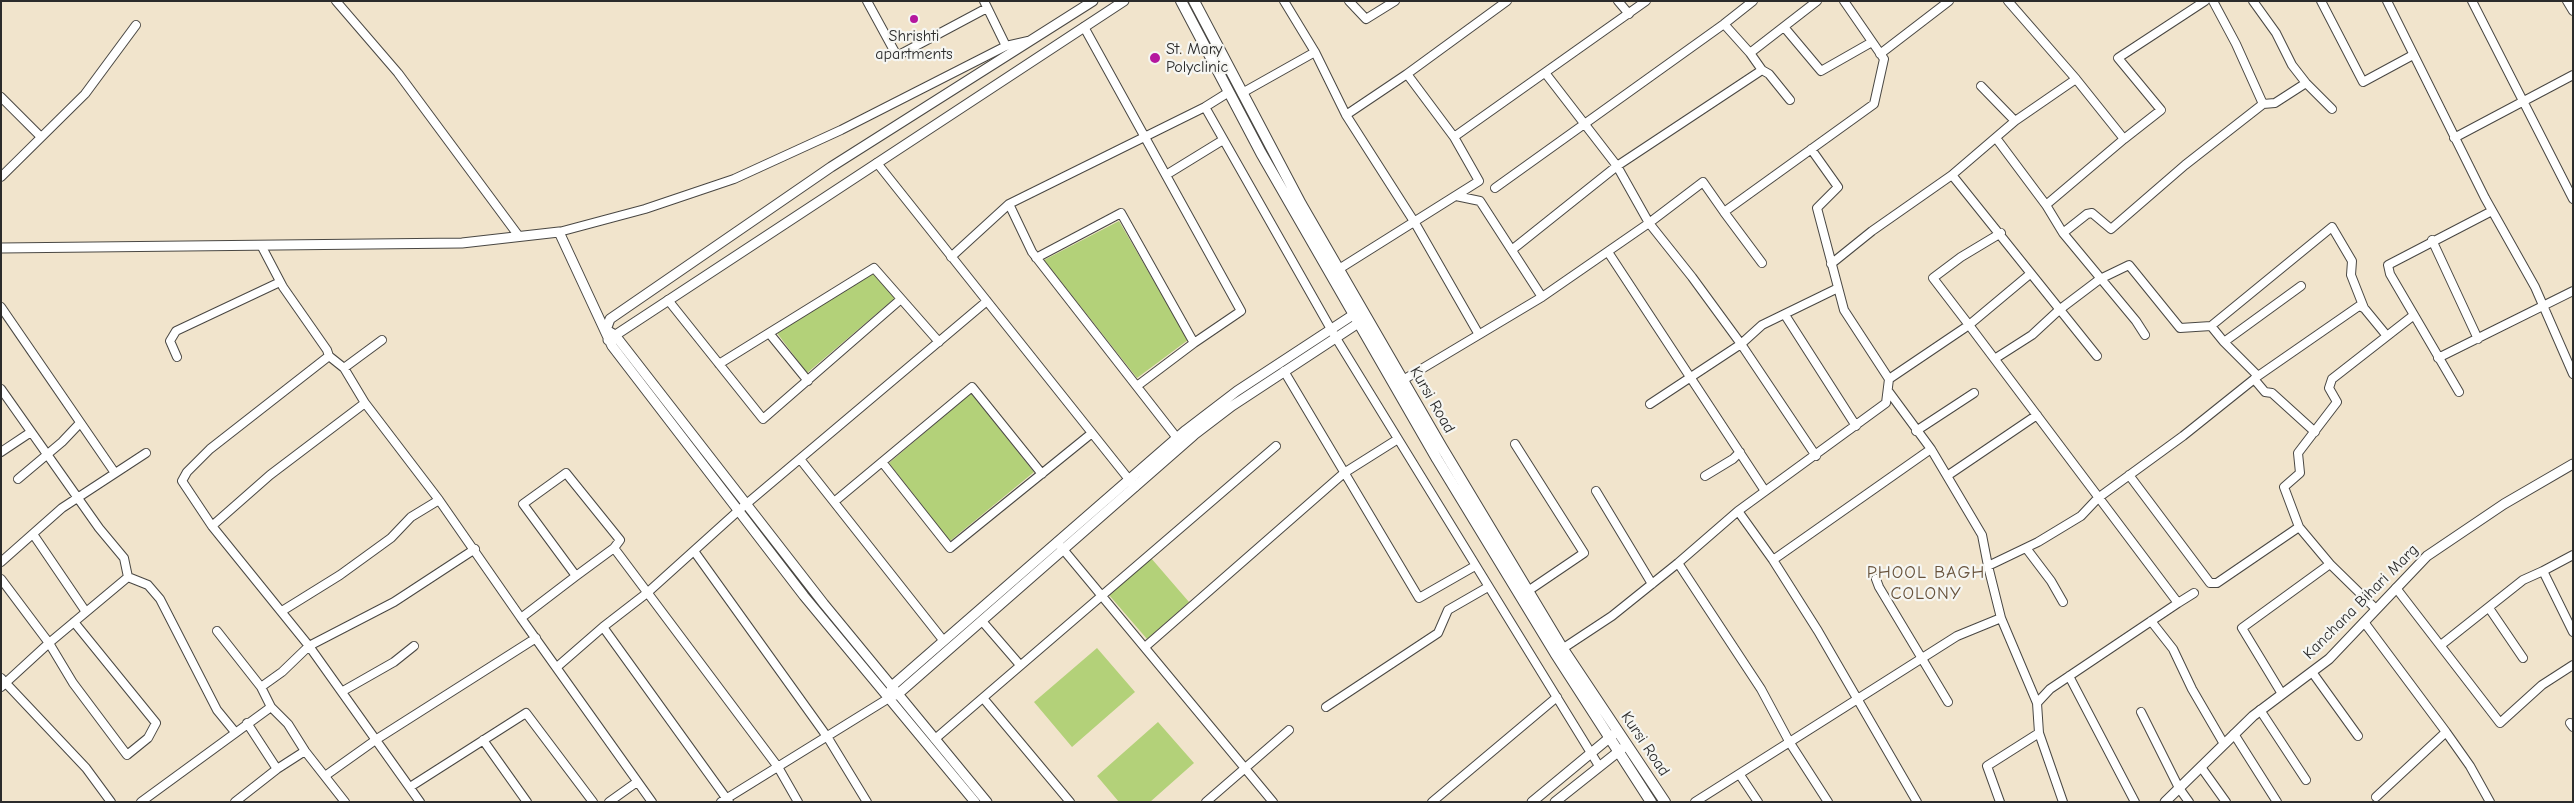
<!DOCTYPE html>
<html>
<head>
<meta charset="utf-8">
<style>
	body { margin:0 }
	#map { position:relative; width:2574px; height:803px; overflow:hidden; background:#f1e4cc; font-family:"Comic Neue",sans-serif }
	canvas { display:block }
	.frame { position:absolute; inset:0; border:2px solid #2b2b2b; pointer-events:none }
</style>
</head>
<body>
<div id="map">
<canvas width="2574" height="803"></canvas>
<div class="frame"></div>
</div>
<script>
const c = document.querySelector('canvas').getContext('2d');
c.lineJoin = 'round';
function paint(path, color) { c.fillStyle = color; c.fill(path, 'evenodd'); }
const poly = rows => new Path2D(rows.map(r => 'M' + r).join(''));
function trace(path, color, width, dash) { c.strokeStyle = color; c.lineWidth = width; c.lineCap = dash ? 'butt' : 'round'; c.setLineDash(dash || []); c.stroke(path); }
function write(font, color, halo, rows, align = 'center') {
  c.font = font + ' "Comic Neue",sans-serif'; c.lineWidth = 4.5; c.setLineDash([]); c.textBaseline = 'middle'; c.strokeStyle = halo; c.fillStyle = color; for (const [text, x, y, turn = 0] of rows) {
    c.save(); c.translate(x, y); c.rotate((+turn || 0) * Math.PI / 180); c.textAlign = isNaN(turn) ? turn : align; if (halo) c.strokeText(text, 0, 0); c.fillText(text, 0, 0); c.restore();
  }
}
paint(poly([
	[1119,221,1188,340,1137,378,1044,260],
	[872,273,895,298,807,373,777,333],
	[971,393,1034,472,950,541,889,463],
	[1151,558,1189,602,1147,639,1109,595],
	[1097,648,1135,692,1072,747,1034,702],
	[1158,722,1194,763,1150,802,1119,802,1097,776]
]), '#b3d179');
const minor = poly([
	[336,1,398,73,518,235],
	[867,1,897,56,987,8],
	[984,1,1006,46],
	[1284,1,1315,52],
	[1349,1,1366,19,1395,1],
	[1618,1,1629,14],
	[2008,1,2076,79],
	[2253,1,2276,33,2292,65,2306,83,2332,109],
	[2321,1,2363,82,2413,55],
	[2387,1,2485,198,2535,287,2573,374],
	[2472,1,2573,199],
	[2567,1,2573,11],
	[1724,24,1753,1],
	[1084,27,1241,311,1194,343,1137,386],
	[1784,27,1821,71,1872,42],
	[1750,53,1762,70,1769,74,1790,100],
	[1880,54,1949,1],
	[1407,74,1507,1],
	[1981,86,2015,121],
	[1242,93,1315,52,1346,115,1407,74,1454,137,1479,181,1339,269],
	[1,97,40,136],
	[2263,104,2275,103,2306,83],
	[1205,107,1336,338,1599,766],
	[1346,115,1415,223,1478,333],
	[1454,137,1646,1],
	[2454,138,2573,75],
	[2124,139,2161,110,2118,58,2205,1],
	[1811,149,1838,187,1817,208,1844,310,1889,379],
	[877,163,1135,487],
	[1166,175,1223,140],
	[1952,175,2097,356],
	[1,177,85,94,136,25],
	[1495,188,1724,24,1750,53,1817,1],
	[1456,196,1480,201,1542,297],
	[1009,204,1032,252,1177,438],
	[2046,205,2063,233,2136,321,2145,335],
	[1724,212,1762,263],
	[559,232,645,209,734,179,841,130,1006,46,1028,41],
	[2001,233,1961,257,1933,278,1969,325,2030,274],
	[2063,233,2087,214,2092,213,2111,229,2185,165,2263,104,2236,44,2213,1],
	[2432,240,2478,339],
	[262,247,283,287,327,350,329,356,344,368,365,403,439,500,521,618],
	[1513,249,1617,166,1762,70],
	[1608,252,1765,491],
	[951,257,1009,204,1205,107,1229,92],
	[1036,258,1121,213,1194,343],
	[1831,264,1872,231,1952,175,2015,121,2076,79,2124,139,2046,205,1996,138],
	[668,300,763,419,901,299],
	[1,307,115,473],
	[1785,315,1856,426],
	[2414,315,2390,274,2388,265,2492,211],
	[2211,326,2332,227,2352,261,2351,275,2364,308],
	[769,333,808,381],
	[329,356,210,449,187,472,182,481,212,526,309,646,420,802],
	[177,357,170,341,176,331,280,282],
	[1996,358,2032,335,2059,310,2100,279,2129,265,2180,328,2211,326,2224,342],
	[2438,358,2573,291],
	[719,364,874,268,939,342],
	[344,368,382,340],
	[1284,371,1419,598,1475,566],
	[2258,376,2359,306,2364,308,2387,336],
	[2254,379,2265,392,2272,393,2315,432],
	[1403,380,1542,297,1649,223,1617,166,1546,74],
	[1,389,99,528,124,558,128,577],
	[1889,392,1931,449,1982,535,1988,566,2001,618,2037,703],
	[1650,404,1741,344,1762,325,1838,288],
	[1916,431,1974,393],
	[1515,444,1584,553,1528,591],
	[1,452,31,432],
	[1816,456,1741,344,1692,277,1649,223,1703,182,1724,212,1874,104,1884,59,1844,1],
	[800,459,943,640],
	[882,462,950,548,1092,433],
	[2129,475,2210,583,2217,583,2299,527,2330,564,2242,628,2282,694],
	[1705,476,1733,459,1740,452],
	[1947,476,2037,415],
	[18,479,62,442,80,423],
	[1596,491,1652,584],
	[834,502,972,387,1042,474],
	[1738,511,1773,560,1818,631,1917,802],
	[212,526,270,475,365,403],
	[2299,527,2284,487,2300,473,2298,453,2337,402,2329,388,2332,379,2414,315,2459,392],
	[33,534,86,612],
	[1057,542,1273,802],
	[614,548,778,767,798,802],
	[2026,548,2051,581,2063,602],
	[694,551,828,738,867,802],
	[1773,560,1931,449],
	[1,562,62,508,146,453],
	[1678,563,1761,689,1790,743,1828,802],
	[2330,564,2376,609],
	[1988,566,2038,542,2081,516,2098,498,2183,436,2258,376,2224,342,2301,286],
	[2543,571,2573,555],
	[576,576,523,504,566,473,620,540,614,548,576,576,521,618,652,802],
	[128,577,148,585,160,599,217,710,235,732],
	[1,579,49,643,73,683,127,755,148,738,156,723,74,622],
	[1876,579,1879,587,1948,702],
	[2396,588,2500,723,2542,685,2573,665],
	[2178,603,2194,593],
	[2489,608,2523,658],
	[282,611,340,575,391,538,411,517,439,500],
	[982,621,1020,665],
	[2151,621,2173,649,2192,689,2224,744],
	[2364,622,2446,732,2470,766,2490,802],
	[217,631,261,687,271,707,288,724,305,751,345,802],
	[2441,645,2523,580,2543,571,2573,632],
	[1145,647,1344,473,1398,439],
	[1559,651,1612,616,1678,563,1738,511,1886,403,1889,379,1969,325,2178,603,2050,689,2037,703,2039,733,1987,766,2000,802],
	[557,667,603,627],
	[2312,672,2358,736],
	[2069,676,2135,802],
	[1,678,86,768,111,802],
	[1,687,49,643,128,577],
	[261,687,282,672,309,646,394,602,475,549],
	[343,691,394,662,414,646],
	[983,698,1070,802],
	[1326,707,1438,633,1448,610,1488,587],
	[2260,710,2306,780],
	[2141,712,2179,788,2189,802],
	[247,723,277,769],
	[2570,723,2573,727],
	[2039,733,2063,802],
	[2234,734,2277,802],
	[935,739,1276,446],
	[483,740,527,802],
	[2201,767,2226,802],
	[1740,775,1758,802],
	[325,776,377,739,536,638],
	[410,787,526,713,593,802],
	[2376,797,2446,732],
	[141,802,271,707],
	[235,802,277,769,305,751],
	[609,802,637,782],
	[721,802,889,698],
	[729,802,603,627,647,593,738,511,987,301],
	[1206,802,1289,730],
	[1432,802,1557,697],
	[1695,802,1957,636,2001,618]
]);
const tertiary = poly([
	[1,248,462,243,559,232,612,346,804,596,975,802],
	[606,330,610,319,831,167,1093,1],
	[610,332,615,335,824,604,987,802],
	[608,340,1124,1],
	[889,698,892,686,1186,430,1237,391,1359,311],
	[889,698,898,694,1194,435,1232,406,1363,320],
	[1532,802,1614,734],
	[1555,802,1623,748],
	[2165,802,2253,716,2329,659,2427,556,2504,504,2573,464]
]);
const secondary = poly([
	[1181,1,1261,153,1437,459,1555,653,1651,802],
	[1194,1,1301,204,1441,446,1563,649,1665,802]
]);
trace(minor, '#494743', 10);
trace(tertiary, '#494743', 11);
trace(secondary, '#494743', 12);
trace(minor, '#fff', 8);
trace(tertiary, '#fff', 9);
trace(secondary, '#fff', 10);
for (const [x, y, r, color] of [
	[914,19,5,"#b5179e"],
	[1155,58,6,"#b5179e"]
]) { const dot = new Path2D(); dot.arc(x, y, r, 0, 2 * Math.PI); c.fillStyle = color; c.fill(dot); trace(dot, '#f6f6f2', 2); }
write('16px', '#2b2b2b', '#f6f6f2', [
	["Shrishti",914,36],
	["apartments",914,54],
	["St. Mary",1166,49,"left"],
	["Polyclinic",1166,67,"left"]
]);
write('16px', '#2b2b2b', '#f6f6f2', [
	["Kursi Road",1432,400,60],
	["Kanchana Bihari Marg",2361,602,-45],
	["Kursi Road",1645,744,56]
]);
c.letterSpacing = '1px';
write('18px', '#67523b', '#f6f6f2', [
	["PHOOL BAGH",1926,573],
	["COLONY",1926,594]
]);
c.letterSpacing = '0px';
</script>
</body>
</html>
